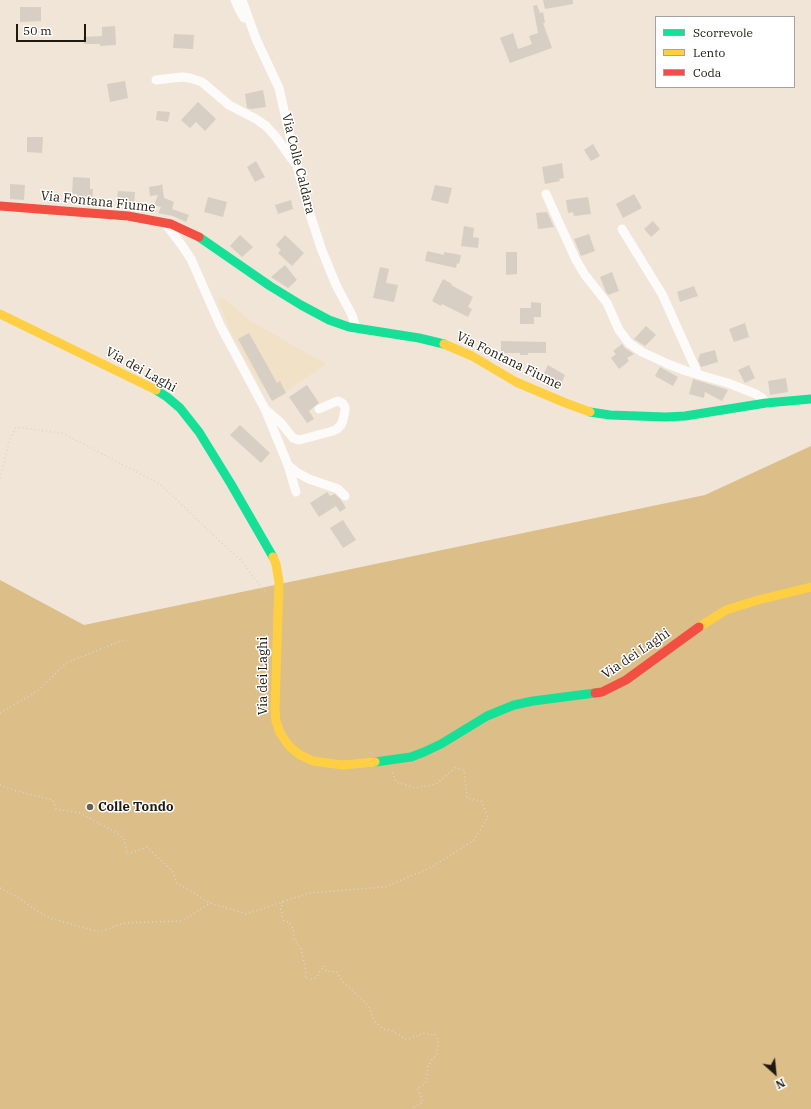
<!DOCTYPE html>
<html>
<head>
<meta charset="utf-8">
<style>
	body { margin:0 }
	#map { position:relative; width:811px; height:1109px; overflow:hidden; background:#f0e5d6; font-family:"IBM Plex Serif",serif }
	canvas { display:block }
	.legend { position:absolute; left:655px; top:16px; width:140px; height:72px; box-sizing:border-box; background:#fff; border:1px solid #a5a39f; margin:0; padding:5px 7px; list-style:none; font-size:12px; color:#1f190f }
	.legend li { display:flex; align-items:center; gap:8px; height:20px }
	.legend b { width:20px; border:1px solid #a5a39f }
	.north { position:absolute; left:755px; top:1053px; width:40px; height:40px; -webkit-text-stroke:3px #fff; paint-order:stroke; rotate:153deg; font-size:11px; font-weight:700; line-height:16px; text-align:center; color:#1f190f }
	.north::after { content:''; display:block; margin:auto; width:14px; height:18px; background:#1f190f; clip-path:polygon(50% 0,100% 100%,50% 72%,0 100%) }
	.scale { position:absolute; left:16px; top:24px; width:70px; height:18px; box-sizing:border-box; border:2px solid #1f190f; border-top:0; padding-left:5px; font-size:12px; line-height:14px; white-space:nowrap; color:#1f190f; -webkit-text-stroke:3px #fff; paint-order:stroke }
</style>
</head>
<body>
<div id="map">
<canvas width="811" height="1109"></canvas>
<ul class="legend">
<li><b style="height:5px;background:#16e098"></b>Scorrevole</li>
<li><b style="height:5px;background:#ffcf43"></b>Lento</li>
<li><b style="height:5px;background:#f24e42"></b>Coda</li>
</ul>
<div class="north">N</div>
<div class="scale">50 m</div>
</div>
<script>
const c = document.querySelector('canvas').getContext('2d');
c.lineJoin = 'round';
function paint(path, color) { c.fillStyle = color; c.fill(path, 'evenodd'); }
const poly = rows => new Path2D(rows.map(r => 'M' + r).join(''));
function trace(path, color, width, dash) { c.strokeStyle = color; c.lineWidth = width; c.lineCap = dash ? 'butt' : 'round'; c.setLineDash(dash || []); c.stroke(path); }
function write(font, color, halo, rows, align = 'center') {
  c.font = font + ' "IBM Plex Serif",serif'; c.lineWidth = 3; c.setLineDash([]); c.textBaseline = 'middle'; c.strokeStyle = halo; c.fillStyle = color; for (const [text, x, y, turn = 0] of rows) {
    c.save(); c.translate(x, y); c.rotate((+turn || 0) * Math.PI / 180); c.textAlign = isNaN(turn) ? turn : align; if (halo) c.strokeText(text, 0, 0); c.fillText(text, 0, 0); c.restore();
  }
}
paint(poly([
	[222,297,252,322,326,364,276,398,261,385,252,371,231,332,218,300]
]), '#f1e1c6');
paint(poly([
	[811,446,811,1109,0,1109,0,580,84,625,705,495]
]), '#dbbe88');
paint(poly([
	[543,0,573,0,573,4,545,9],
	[537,5,540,13,543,12,545,23,543,23,552,48,510,63,500,38,513,33,518,49,532,44,529,36,538,33,533,6],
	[20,7,41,7,41,21,20,22],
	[115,26,116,45,100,46,100,44,84,44,83,37,102,36,102,27],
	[174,34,194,35,193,49,173,48],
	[125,81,128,98,110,102,107,84],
	[263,90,266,107,251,109,247,108,245,94],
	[198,102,216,119,205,131,196,122,190,128,181,120],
	[157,111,170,112,168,122,156,120],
	[27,137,43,137,42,153,27,152],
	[593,144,600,156,591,161,584,150],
	[256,161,265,177,255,182,247,167],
	[562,163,564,178,559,179,560,181,545,184,542,167],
	[73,177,90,178,90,189,93,189,92,204,77,203,77,194,72,194],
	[162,183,164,198,174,202,172,209,189,215,186,222,173,216,158,213,161,207,154,205,158,195,150,196,149,187,161,185],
	[10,184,25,185,24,200,10,199],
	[435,185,452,188,448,204,431,200],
	[118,191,135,192,134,207,116,205],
	[634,194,642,208,623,218,616,204],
	[208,197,227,202,223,217,204,212],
	[588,197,591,214,574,216,573,212,568,213,566,200],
	[291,200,293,209,278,214,275,205],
	[547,212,554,227,538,229,536,213],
	[653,221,660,229,651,237,644,229],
	[464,226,474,228,473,237,479,238,478,248,461,246],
	[589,234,595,251,581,256,574,239],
	[240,235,253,247,242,257,230,246],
	[285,235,304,253,292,266,278,253,281,250,276,245],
	[427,251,444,255,444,252,461,255,459,264,457,263,456,268,425,261],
	[506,252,517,252,517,274,506,275],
	[285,265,297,280,288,288,271,277],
	[380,267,389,269,386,283,398,285,394,302,373,298],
	[612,272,619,291,608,295,606,292,600,277],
	[443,279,452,284,451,285,473,297,468,307,472,309,468,317,442,304,441,306,432,301],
	[694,286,698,296,680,302,677,292],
	[531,302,541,303,541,317,534,317,534,324,520,324,520,308,531,308],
	[745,323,749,337,734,342,729,329],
	[646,326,656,335,645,346,634,339],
	[249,333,277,383,280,381,286,393,272,401,238,339],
	[501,341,546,342,546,353,528,353,528,355,520,355,520,353,501,353],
	[622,344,625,348,634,354,627,358,629,361,619,369,611,358,616,354,613,351],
	[715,350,718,362,701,367,698,360,700,354],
	[548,365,565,375,561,384,554,380,551,386,540,381],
	[749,365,755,378,745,383,738,370],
	[660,367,678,377,673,386,655,376],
	[786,378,788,392,770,395,768,381],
	[693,379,725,389,728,390,722,401,705,392,704,398,689,394],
	[307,385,319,403,309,411,314,419,307,423,289,397],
	[240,425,270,453,261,463,230,435],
	[327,492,330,496,335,494,341,500,346,508,340,512,336,506,319,517,310,503],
	[343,520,356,540,343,548,330,528]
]), '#d7cfc3');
trace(poly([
	[0,478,10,439,16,427,62,433,160,484,226,547,242,561,251,574,267,594],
	[0,713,39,690,66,663,123,640],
	[0,785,13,790,53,800,56,809,80,813,117,833,124,839,127,854,147,847,173,872,177,883,210,903],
	[0,888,17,897,39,912,50,918,99,932,124,923,182,921,210,903,246,914,309,893,385,887,432,867,474,840,488,817,481,801,467,798,464,770,455,768,436,784,416,788,396,782,392,771],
	[282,902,283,904,280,908,282,912,282,917,284,921,289,922,293,928,294,939,301,949,306,971,305,978,312,979,317,977,319,973,324,966,326,971,337,972,342,981,368,1005,375,1022,383,1029,389,1030,400,1035,404,1039,409,1039,413,1037,418,1036,422,1033,431,1035,435,1034,438,1041,437,1055,433,1058,428,1066,426,1082,422,1086,417,1088,423,1102,414,1107,414,1109]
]), '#d9d6d1', 1.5, [1, 3]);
trace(poly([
	[235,0,239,9,244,18],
	[242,0,256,39,279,88,294,155,310,214,321,248,336,285,352,315,356,328],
	[156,80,182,77,190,78,202,82,229,105,256,119,266,126,276,137,294,162],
	[546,194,576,260,585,275,607,303,619,330,629,343,642,352,668,364,686,371,728,383,756,394,761,397,766,403],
	[164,222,181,244,191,259,220,325,265,409,288,465,296,492],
	[622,229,662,294,698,374],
	[266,410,281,423,293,438,299,440,333,431,337,429,341,425,343,420,345,410,345,407,342,403,338,401,335,402,319,409],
	[289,466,298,473,309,479,338,489,345,496]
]), '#fdfbf9', 9);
trace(poly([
	[199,237,270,286,301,305,329,320,349,327,419,338,444,344],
	[156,390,167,397,180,408,199,432,231,484,273,557],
	[590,412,610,415,666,417,685,416,766,403,811,399],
	[375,762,411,757,424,752,441,744,487,716,514,705,533,701,595,693]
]), '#16e098', 9);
trace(poly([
	[0,314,156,390],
	[444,344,472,356,516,382,563,402,590,412],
	[273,557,276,564,279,582,275,710,276,721,280,733,290,747,300,755,313,761,343,765,375,762],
	[699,627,726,610,758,600,811,587]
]), '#ffcf43', 9);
trace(poly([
	[0,206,128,216,171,224,199,237],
	[595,693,602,692,626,680,699,627]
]), '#f24e42', 9);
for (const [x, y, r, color] of [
	[90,807,4,"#686055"]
]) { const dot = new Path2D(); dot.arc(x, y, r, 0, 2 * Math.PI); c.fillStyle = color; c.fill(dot); trace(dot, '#fff', 1.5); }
write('13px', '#1f190f', '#fff', [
	["Via Colle Caldara",298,164,76],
	["Via Fontana Fiume",98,202,6],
	["Via Fontana Fiume",509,361,26],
	["Via dei Laghi",141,370,29],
	["Via dei Laghi",636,654,-34],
	["Via dei Laghi",263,676,-90]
]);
write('bold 13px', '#1f190f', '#fff', [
	["Colle Tondo",98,807]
], 'left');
</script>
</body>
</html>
